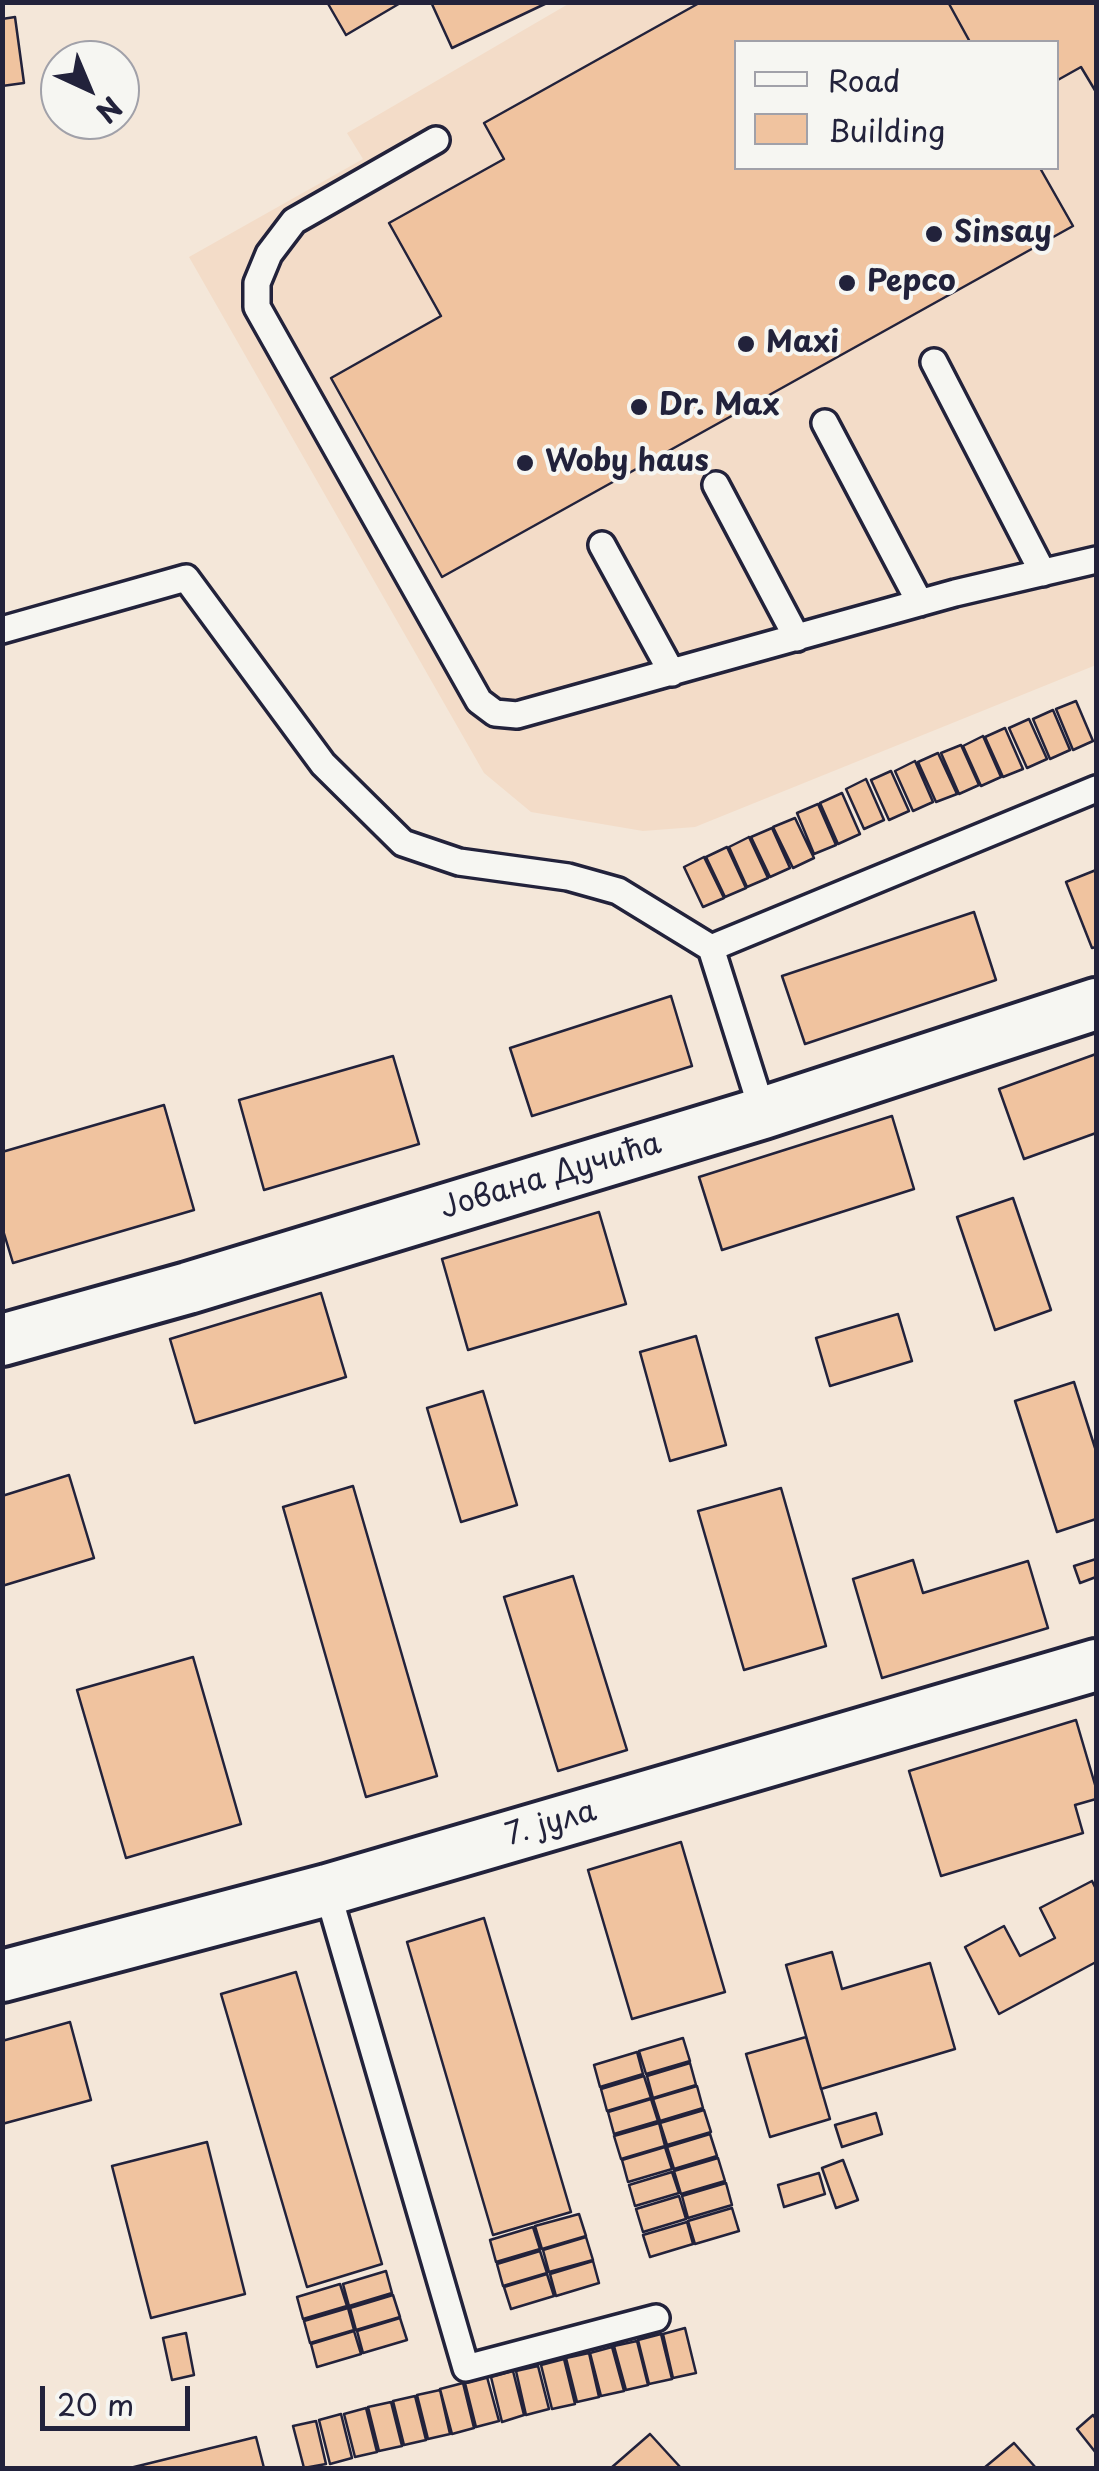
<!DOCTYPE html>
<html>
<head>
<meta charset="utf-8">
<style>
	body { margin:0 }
	#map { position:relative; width:1099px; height:2471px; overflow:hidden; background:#f4e7d9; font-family:"Playpen Sans",sans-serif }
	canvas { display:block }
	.frame { position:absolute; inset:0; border:5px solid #22223b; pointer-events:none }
	.legend { position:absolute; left:734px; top:40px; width:325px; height:130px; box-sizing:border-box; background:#f6f6f2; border:2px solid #a1a1a9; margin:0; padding:12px 18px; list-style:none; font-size:30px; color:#22223b }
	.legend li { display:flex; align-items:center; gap:20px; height:50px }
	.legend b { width:50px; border:2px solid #a1a1a9 }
	.north { position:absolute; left:40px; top:40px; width:100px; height:100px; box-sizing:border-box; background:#f6f6f2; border:2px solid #a1a1a9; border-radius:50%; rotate:136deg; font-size:28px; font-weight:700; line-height:40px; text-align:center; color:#22223b }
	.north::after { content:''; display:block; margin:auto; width:35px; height:45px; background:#22223b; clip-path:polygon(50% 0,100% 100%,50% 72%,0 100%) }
	.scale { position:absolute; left:40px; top:2386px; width:150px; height:45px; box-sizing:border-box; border:5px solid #22223b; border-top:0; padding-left:12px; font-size:30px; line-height:35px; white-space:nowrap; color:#22223b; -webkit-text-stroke:8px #f6f6f2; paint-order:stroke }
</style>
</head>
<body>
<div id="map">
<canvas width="1099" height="2471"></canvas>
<div class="frame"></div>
<ul class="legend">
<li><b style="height:12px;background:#f6f6f2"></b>Road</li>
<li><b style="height:28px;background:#f0c39f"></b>Building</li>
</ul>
<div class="north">N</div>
<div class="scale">20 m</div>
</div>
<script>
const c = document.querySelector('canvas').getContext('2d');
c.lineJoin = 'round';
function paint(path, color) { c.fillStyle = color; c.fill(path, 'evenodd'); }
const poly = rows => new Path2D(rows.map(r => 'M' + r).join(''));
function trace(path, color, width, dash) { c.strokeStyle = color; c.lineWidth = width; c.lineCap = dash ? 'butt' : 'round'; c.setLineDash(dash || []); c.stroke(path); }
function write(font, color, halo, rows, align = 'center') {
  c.font = font + ' "Playpen Sans",sans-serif'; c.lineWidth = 8; c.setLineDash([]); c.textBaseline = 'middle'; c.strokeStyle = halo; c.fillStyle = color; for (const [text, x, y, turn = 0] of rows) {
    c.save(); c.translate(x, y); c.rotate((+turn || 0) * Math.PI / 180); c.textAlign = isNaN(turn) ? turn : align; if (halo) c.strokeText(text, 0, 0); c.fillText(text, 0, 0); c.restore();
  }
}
paint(poly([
	[570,3,1096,3,1096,665,695,827,643,831,531,812,484,773,189,257,363,159,347,133],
	[736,42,1056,42,1056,168,736,168]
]), '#f3dcc8');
const building = poly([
	[327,2,402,2,346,35,327,2],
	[431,2,549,2,452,48,431,2],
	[701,2,948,2,970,42,736,42,736,168,1040,168,1073,226,442,577,331,378,441,316,389,223,504,159,484,123,701,2],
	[948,2,1096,2,1096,92,1081,67,1056,81,1056,42,970,42,948,2],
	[15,17,24,83,2,86,2,19,15,17],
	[1076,701,1093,741,1073,750,1056,709,1076,701],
	[1053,710,1070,750,1050,759,1033,719,1053,710],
	[1029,719,1047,759,1027,768,1009,728,1029,719],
	[1005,728,1023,769,1003,777,985,737,1005,728],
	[983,736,1001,777,981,786,963,746,983,736],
	[961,745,979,785,959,794,941,753,961,745],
	[938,753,957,794,936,802,918,762,938,753],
	[915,761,933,802,913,811,895,771,915,761],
	[891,771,909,811,889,820,871,780,891,771],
	[866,779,884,820,864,829,846,789,866,779],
	[842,793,860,834,838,844,820,803,842,793],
	[818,804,836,845,814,854,797,813,818,804],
	[795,818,814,858,793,868,773,827,795,818],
	[772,828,790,868,770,877,751,837,772,828],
	[749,837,768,878,747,887,729,847,749,837],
	[727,847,746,888,725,897,706,857,727,847],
	[704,857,724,898,703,907,684,867,704,857],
	[1096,870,1096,947,1092,948,1066,882,1096,870],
	[974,912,996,980,805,1044,782,976,974,912],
	[671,996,692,1066,532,1116,510,1048,671,996],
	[1096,1054,1096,1133,1024,1159,999,1089,1096,1054],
	[393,1056,419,1144,264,1190,239,1100,393,1056],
	[164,1105,194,1210,13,1263,2,1227,2,1152,164,1105],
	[892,1116,914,1189,722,1250,699,1177,892,1116],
	[1013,1198,1051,1310,995,1330,957,1217,1013,1198],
	[599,1212,626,1304,468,1350,442,1259,599,1212],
	[321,1293,346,1377,195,1423,170,1339,321,1293],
	[898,1314,912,1361,830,1386,816,1338,898,1314],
	[696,1336,726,1445,670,1461,640,1352,696,1336],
	[1074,1382,1096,1451,1096,1519,1057,1532,1015,1401,1074,1382],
	[483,1391,517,1505,461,1522,427,1408,483,1391],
	[69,1475,94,1558,2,1586,2,1496,69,1475],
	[353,1486,437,1776,366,1797,283,1507,353,1486],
	[781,1488,826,1646,744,1670,698,1511,781,1488],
	[1096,1559,1096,1577,1080,1583,1074,1566,1096,1559],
	[913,1560,923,1593,1028,1561,1048,1628,882,1678,853,1579,913,1560],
	[573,1576,627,1750,558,1771,504,1597,573,1576],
	[193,1657,241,1824,126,1858,77,1690,193,1657],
	[1076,1720,1096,1788,1096,1799,1075,1805,1083,1833,941,1876,909,1771,1076,1720],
	[681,1842,725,1992,632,2019,588,1870,681,1842],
	[1092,1881,1096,1889,1096,1962,999,2014,965,1947,1004,1926,1020,1956,1055,1938,1040,1908,1092,1881],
	[484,1918,571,2212,493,2235,407,1942,484,1918],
	[832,1952,842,1989,930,1963,955,2049,821,2089,786,1965,832,1952],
	[296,1972,382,2264,307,2287,221,1994,296,1972],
	[70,2022,91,2100,2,2124,2,2041,70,2022],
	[806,2037,830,2119,770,2137,746,2054,806,2037],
	[683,2038,690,2061,646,2074,639,2051,683,2038],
	[637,2052,643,2074,600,2087,594,2065,637,2052],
	[690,2063,696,2085,653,2098,647,2076,690,2063],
	[644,2076,651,2098,607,2111,601,2089,644,2076],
	[697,2086,703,2108,660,2121,653,2099,697,2086],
	[651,2099,658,2121,614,2134,608,2112,651,2099],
	[704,2110,711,2132,667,2145,660,2123,704,2110],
	[876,2113,882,2134,842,2147,835,2125,876,2113],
	[659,2123,665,2146,621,2159,614,2136,659,2123],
	[710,2134,717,2156,674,2169,667,2147,710,2134],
	[207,2142,245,2294,151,2318,112,2166,207,2142],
	[665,2147,672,2169,628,2182,622,2160,665,2147],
	[718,2158,725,2181,681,2194,674,2171,718,2158],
	[843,2160,858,2200,836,2208,822,2168,843,2160],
	[672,2172,679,2193,635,2206,629,2185,672,2172],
	[819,2173,825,2194,784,2207,778,2185,819,2173],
	[726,2183,732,2205,688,2218,682,2196,726,2183],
	[679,2196,686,2219,643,2232,636,2209,679,2196],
	[732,2208,739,2231,695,2244,688,2221,732,2208],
	[579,2214,586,2236,542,2249,535,2226,579,2214],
	[687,2222,693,2244,650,2257,643,2235,687,2222],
	[533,2227,540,2249,496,2262,490,2240,533,2227],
	[586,2237,593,2260,549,2272,543,2250,586,2237],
	[540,2251,547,2273,503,2286,497,2264,540,2251],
	[593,2261,599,2283,556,2296,550,2274,593,2261],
	[386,2271,392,2293,349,2306,343,2284,386,2271],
	[547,2274,554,2296,511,2309,504,2287,547,2274],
	[340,2284,347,2306,303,2319,297,2297,340,2284],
	[393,2295,400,2317,356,2330,350,2308,393,2295],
	[348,2308,354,2330,310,2343,304,2321,348,2308],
	[400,2318,407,2340,363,2353,357,2331,400,2318],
	[685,2328,696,2373,673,2378,663,2334,685,2328],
	[354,2331,361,2354,317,2367,311,2344,354,2331],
	[186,2333,194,2375,172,2380,163,2338,186,2333],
	[661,2334,672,2379,649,2384,638,2340,661,2334],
	[637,2341,648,2385,626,2390,614,2346,637,2341],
	[612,2347,624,2391,601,2396,590,2353,612,2347],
	[589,2353,599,2397,577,2402,566,2358,589,2353],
	[564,2359,575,2404,552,2409,541,2365,564,2359],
	[538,2366,549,2409,526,2415,516,2371,538,2366],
	[513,2371,524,2415,502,2422,491,2377,513,2371],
	[487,2377,499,2421,476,2427,465,2383,487,2377],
	[463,2383,474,2428,452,2434,440,2389,463,2383],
	[440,2390,450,2434,428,2439,417,2395,440,2390],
	[415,2396,426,2440,404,2445,393,2401,415,2396],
	[391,2402,402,2446,379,2451,368,2407,391,2402],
	[366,2408,377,2452,355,2457,344,2414,366,2408],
	[341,2414,352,2458,330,2464,319,2420,341,2414],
	[1093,2415,1096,2419,1096,2453,1077,2429,1093,2415],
	[316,2421,326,2464,304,2468,293,2426,316,2421],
	[650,2434,681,2468,611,2468,650,2434],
	[256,2437,264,2468,130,2468,256,2437],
	[1014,2443,1036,2468,984,2468,1014,2443]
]);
paint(building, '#f0c39f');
trace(building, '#22223b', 2.5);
const lane = poly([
	[436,140,294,221,269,254,257,283,257,307,479,701,495,713,517,715,955,593,1096,560],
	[934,362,1043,573],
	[825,423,920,603],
	[716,485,797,638],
	[602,545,672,673],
	[2,630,186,578,323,764,403,843,459,862,568,877,618,891,711,948,763,1113],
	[711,948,1096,789],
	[327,1890,466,2368,656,2318]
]);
const street = poly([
	[2,1340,188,1288,763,1113,1096,1004],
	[2,1976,327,1890,1096,1665]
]);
trace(lane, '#22223b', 32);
trace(street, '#22223b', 58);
trace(lane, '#f6f6f2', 25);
trace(street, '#f6f6f2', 50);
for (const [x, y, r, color] of [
	[934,234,10,"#22223b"],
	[847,283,10,"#22223b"],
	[746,344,10,"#22223b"],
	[639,407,10,"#22223b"],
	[525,463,10,"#22223b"]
]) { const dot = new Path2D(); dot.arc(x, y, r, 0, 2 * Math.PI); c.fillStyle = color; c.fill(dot); trace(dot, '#f6f6f2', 4); }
write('bold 30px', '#22223b', '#f6f6f2', [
	["Sinsay",954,234],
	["Pepco",867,283],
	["Maxi",766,344],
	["Dr. Max",659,407],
	["Woby haus",545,463]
], 'left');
write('30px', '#22223b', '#f6f6f2', [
	["Јована Дучића",551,1177,-17],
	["7. јула",551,1824,-16]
]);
</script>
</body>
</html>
